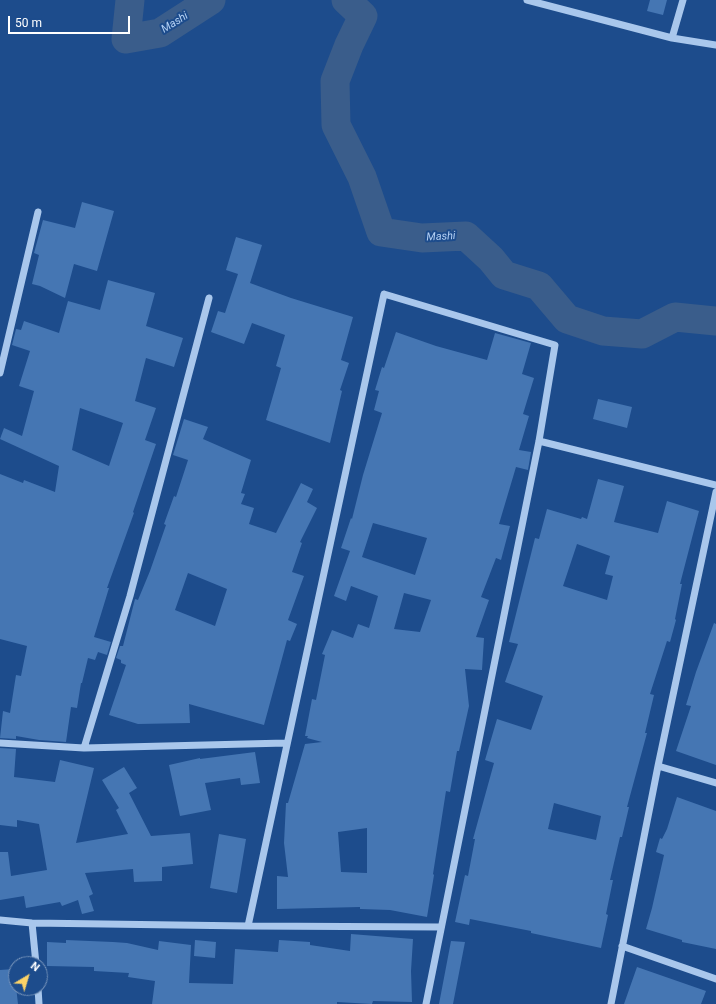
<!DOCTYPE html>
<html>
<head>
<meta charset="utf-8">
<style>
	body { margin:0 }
	#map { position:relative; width:716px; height:1004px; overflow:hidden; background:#1d4c8c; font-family:Roboto,sans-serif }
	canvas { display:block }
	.north { position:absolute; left:8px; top:956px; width:40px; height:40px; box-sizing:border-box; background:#1d4c8c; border:1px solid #7794ba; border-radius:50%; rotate:38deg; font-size:11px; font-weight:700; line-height:16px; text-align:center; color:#fff }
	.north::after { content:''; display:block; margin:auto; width:14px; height:18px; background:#fcd367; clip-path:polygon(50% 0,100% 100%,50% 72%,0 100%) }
	.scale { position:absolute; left:8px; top:16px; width:122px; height:18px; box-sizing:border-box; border:2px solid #fff; border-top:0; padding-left:5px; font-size:12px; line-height:14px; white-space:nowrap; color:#fff; -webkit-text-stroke:3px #1d4c8c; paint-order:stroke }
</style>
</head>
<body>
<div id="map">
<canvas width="716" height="1004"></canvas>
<div class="north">N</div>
<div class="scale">50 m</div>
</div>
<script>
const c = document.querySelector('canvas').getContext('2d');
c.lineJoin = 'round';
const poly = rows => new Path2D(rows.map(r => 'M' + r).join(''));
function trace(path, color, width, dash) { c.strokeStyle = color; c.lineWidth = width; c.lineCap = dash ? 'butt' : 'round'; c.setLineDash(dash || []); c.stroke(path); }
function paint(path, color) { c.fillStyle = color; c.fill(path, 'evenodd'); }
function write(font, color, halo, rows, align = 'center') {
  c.font = font + ' Roboto,sans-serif'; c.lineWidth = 4; c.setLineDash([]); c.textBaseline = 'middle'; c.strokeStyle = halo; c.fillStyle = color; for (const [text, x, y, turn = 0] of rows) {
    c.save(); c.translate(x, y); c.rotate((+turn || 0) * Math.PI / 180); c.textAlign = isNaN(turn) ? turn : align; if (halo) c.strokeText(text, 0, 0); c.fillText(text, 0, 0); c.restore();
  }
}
trace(poly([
	[130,0,126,39,160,33,211,0],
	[346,0,363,16,349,45,335,81,336,125,362,177,381,232,422,238,466,236,491,259,504,275,539,286,567,319,603,331,642,334,675,317,716,321]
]), '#3a5d8b', 29);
paint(poly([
	[650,0,667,0,663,15,647,11],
	[82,202,114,211,97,271,74,264,65,298,40,286,32,284,39,255,34,253,43,220,75,228],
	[236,237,262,245,250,283,291,298,353,317,341,360,349,363,340,390,342,391,330,443,266,420,281,368,276,366,285,335,252,323,244,344,211,332,218,311,225,313,238,274,226,270],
	[108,280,155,293,146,326,183,338,174,367,146,358,135,401,156,408,145,440,156,444,133,512,134,513,107,588,109,588,94,637,111,642,107,655,98,652,95,660,88,658,82,683,81,683,77,708,71,707,66,742,39,740,16,736,16,739,0,738,3,711,10,713,16,675,21,676,27,646,0,639,0,474,23,483,24,480,55,492,59,466,0,439,4,428,22,436,34,391,19,386,30,351,12,345,16,329,21,330,24,321,59,333,68,301,100,310],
	[80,408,123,423,109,466,72,450],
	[396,332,436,346,487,360,495,333,531,343,522,374,534,378,523,414,529,416,519,450,531,452,528,470,516,467,499,524,510,526,501,560,496,558,481,597,489,600,476,637,484,638,482,670,465,669,469,706,459,751,457,751,450,792,446,791,433,874,434,875,427,917,390,910,360,909,360,907,277,909,277,876,288,877,284,843,286,803,288,803,305,744,322,742,307,738,308,736,305,736,312,699,316,700,325,655,322,654,332,630,353,638,358,624,369,628,378,596,351,586,346,601,334,596,350,551,341,548,351,518,352,519,363,475,382,413,374,410,379,391,375,390,382,367,384,368],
	[373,523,427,538,415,575,362,557],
	[404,593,431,600,420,632,394,629],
	[367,828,367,873,341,872,338,832],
	[598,399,632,407,627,428,593,419],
	[184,419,208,427,203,439,251,460,241,493,245,494,241,504,254,508,249,524,276,533,301,483,313,489,307,502,317,508,300,542,302,543,292,572,304,576,288,620,297,624,290,641,287,640,264,725,189,704,190,723,138,724,109,715,126,665,121,663,121,660,116,658,120,646,123,646,135,599,138,600,150,571,166,525,164,524,174,496,176,497,188,460,173,455],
	[188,573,227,589,215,626,175,610],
	[598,479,624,486,614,522,658,533,667,501,699,511,680,584,682,584,675,619,676,620,670,642,667,641,650,694,654,695,645,733,647,733,627,807,629,807,622,837,620,837,610,880,613,880,606,914,608,915,601,948,531,933,531,931,470,919,469,925,455,922,465,875,468,876,475,839,473,839,494,763,485,760,497,719,531,730,543,696,505,682,518,644,509,642,535,538,539,539,547,509,581,519,582,517,587,519],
	[577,544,610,556,605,574,613,576,607,600,563,586],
	[554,803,601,816,596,840,548,829],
	[714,623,716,624,716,765,676,751,691,706,686,705,696,672],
	[0,748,16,749,14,777,55,782,60,760,94,768,76,843,128,834,116,810,119,808,102,780,124,767,137,788,129,793,151,836,190,833,193,864,162,867,162,881,134,882,133,869,85,873,93,894,89,896,94,911,82,914,78,900,62,906,60,902,26,908,24,896,0,900,0,852,8,852,11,876,47,870,39,824,17,820,17,827,0,825],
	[255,752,260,783,241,785,240,778,205,783,211,810,180,816,169,765,200,758,200,759],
	[677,797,716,811,716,949,682,942,682,940,646,929,652,908,664,855,656,852,660,838,662,839,667,829],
	[219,834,246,839,237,893,210,888],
	[351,934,413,939,411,971,412,1002,373,1001,372,1004,337,1002,337,1004,152,1004,155,981,128,977,129,973,94,971,94,967,47,966,47,942,66,943,66,940,113,942,127,943,158,950,159,941,191,945,189,983,233,984,235,949,278,952,279,940,310,942,310,945,350,951],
	[195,940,216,942,215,958,194,956],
	[451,941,465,942,453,1004,439,1004],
	[637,967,706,991,701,1004,624,1004],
	[14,969,18,1004,0,1004,0,970]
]), '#4576b3');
trace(poly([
	[527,0,672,38,716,45],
	[672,38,683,0],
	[0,373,38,212],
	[539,441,716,485],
	[0,743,84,748,286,743],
	[84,748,130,596,209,298],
	[658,766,716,783],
	[0,920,32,923,248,926,441,927],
	[32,923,36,964],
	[248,926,384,294,555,345,539,441,426,1004],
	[622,946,716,979],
	[38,988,39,1004],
	[611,1004,658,766,716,492]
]), '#a9c7ec', 7);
write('italic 11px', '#b5d1f4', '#1d4c8c', [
	["Mashi",175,23,-32],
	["Mashi",441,237,-3]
]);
</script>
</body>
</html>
